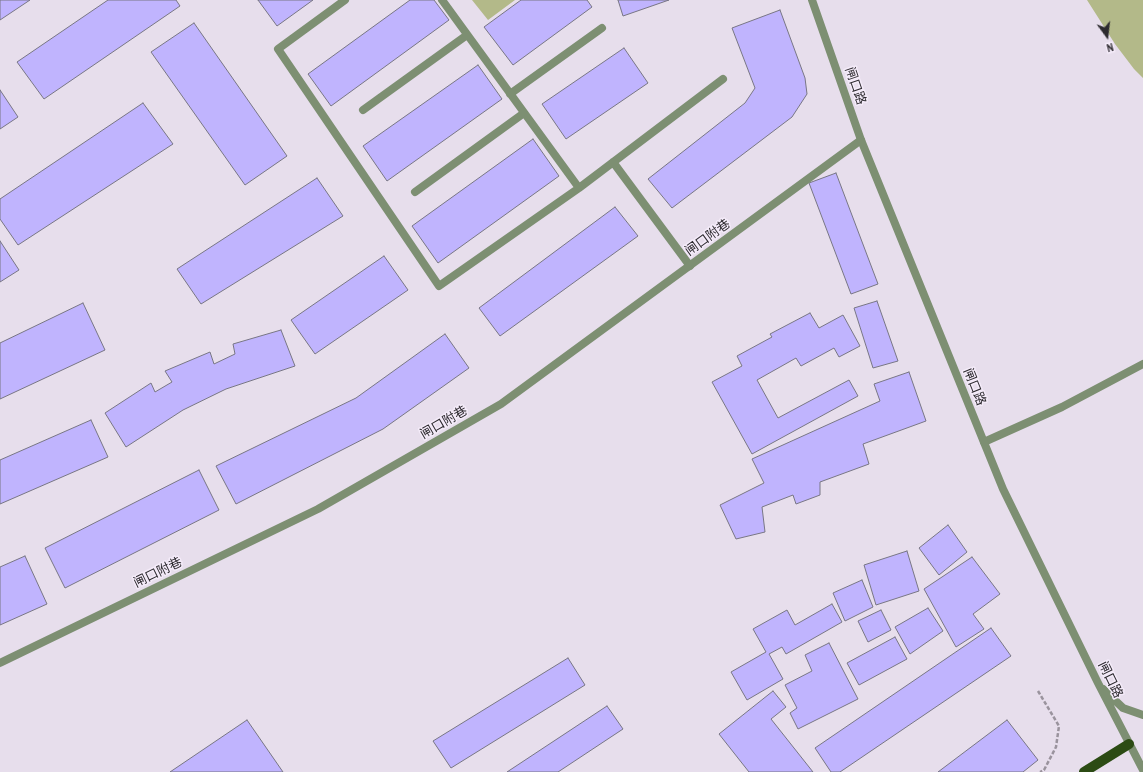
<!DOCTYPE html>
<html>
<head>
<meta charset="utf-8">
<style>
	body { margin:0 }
	#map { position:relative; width:1143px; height:772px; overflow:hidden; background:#e7deec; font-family:"Archivo Narrow",sans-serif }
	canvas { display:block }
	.north { position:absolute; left:1087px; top:16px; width:40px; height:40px; -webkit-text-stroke:3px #f4ebf9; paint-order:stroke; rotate:165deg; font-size:11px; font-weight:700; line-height:16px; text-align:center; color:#2d2a2f }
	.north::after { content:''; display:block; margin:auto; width:14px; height:18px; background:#2d2a2f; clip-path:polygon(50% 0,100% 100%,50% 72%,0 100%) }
</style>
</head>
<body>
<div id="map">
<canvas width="1143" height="772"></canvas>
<div class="north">N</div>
</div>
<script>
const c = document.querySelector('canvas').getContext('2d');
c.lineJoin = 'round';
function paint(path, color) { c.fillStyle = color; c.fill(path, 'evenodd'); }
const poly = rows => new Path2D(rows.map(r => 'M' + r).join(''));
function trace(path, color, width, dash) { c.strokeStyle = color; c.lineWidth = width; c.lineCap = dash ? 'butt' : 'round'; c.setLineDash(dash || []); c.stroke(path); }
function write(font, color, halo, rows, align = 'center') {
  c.font = font + ' "Archivo Narrow","Noto Sans SC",sans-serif'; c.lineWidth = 3; c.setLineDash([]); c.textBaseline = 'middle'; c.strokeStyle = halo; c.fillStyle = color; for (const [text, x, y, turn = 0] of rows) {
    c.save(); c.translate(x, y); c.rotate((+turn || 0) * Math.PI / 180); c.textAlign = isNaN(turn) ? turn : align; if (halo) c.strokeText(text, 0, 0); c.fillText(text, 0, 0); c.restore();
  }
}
paint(poly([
	[472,0,515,0,488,20],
	[1087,0,1143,0,1143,78,1134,69,1115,44]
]), '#b3b989');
const building = poly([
	[0,0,30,0,0,20,0,0],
	[108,0,176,0,180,6,44,99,17,62,108,0],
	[258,0,313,0,277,26,258,0],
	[410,0,434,0,449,20,331,106,308,74,410,0],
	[521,0,587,0,592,7,513,65,484,27,521,0],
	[618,0,669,0,623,16,618,0],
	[780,10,805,78,807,94,792,117,672,208,648,179,745,103,755,88,732,28,780,10],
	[194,23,287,156,245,185,151,52,194,23],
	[624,48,648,83,566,139,542,104,624,48],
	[478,65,502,99,387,181,363,146,478,65],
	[0,90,18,117,0,129,0,90],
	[143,103,173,144,18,245,0,219,0,199,143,103],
	[533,139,559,176,438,263,412,226,533,139],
	[836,173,878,284,851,294,809,183,836,173],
	[317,178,343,216,201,304,177,269,317,178],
	[615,207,638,236,500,336,479,308,615,207],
	[0,241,19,270,0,282,0,241],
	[384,256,408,290,315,354,291,320,384,256],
	[877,301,898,361,873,368,854,308,877,301],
	[83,303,105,350,0,399,0,343,83,303],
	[810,313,819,328,843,315,860,346,839,357,834,348,801,366,796,358,757,380,778,418,849,380,858,396,752,454,712,382,742,366,737,356,772,337,770,334,810,313],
	[281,330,295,366,226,389,183,410,126,447,105,413,151,383,155,392,172,382,165,371,210,352,214,364,235,354,233,344,281,330],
	[445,334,469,368,383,429,236,504,216,466,356,398,445,334],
	[909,372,926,421,863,444,869,464,820,482,820,495,796,504,793,495,762,507,765,532,736,539,720,505,764,483,752,459,880,401,874,384,909,372],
	[91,420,108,457,0,504,0,460,91,420],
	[199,470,219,510,65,588,45,548,199,470],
	[948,525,967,552,939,575,919,548,948,525],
	[907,551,919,591,876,605,864,565,907,551],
	[25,556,47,604,0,625,0,567,25,556],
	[972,557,1000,594,973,614,984,629,956,647,924,589,972,557],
	[862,580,873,607,845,621,833,593,862,580],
	[832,604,842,622,786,654,782,647,769,654,783,679,747,700,731,672,766,652,753,629,787,610,795,625,832,604],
	[928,608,943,631,910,654,895,627,928,608],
	[881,610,891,630,868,642,858,621,881,610],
	[991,628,1011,656,840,772,831,772,815,748,991,628],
	[895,637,907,659,859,685,847,663,895,637],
	[829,643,858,699,798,729,790,713,797,708,785,685,812,671,805,655,829,643],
	[568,658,585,685,451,768,433,741,568,658],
	[773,691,786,707,771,719,813,772,749,772,719,734,773,691],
	[607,706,623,729,558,772,507,772,607,706],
	[247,720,283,772,170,772,247,720],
	[1007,720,1038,760,1023,772,938,772,1007,720]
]);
paint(building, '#c0b4fe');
trace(building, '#787684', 1);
trace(poly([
	[1038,691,1059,726,1056,747,1044,770,1040,772]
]), '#9a939d', 2.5, [4, 2]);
trace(poly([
	[345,0,278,49,439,286,579,188],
	[442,0,579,188,723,79],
	[510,94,602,28],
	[363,110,467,35],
	[613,162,690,266],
	[415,192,524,113],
	[984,442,1062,407,1143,364]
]), '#7d8f72', 8);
trace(poly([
	[0,663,318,509,501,404,861,140]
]), '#7d8f72', 8);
trace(poly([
	[812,0,861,140,1003,489,1098,683,1143,770],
	[1103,689,1123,708,1143,715]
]), '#7d8f72', 8);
trace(poly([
	[1084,772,1129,744]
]), '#2c4b14', 10);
write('13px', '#2d2a2f', '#f4ebf9', [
	["闸口路",855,86,71],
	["闸口附巷",708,238,-36],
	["闸口路",974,387,68],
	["闸口附巷",444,423,-30],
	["闸口附巷",158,573,-26],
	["闸口路",1110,680,64]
]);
</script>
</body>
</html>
